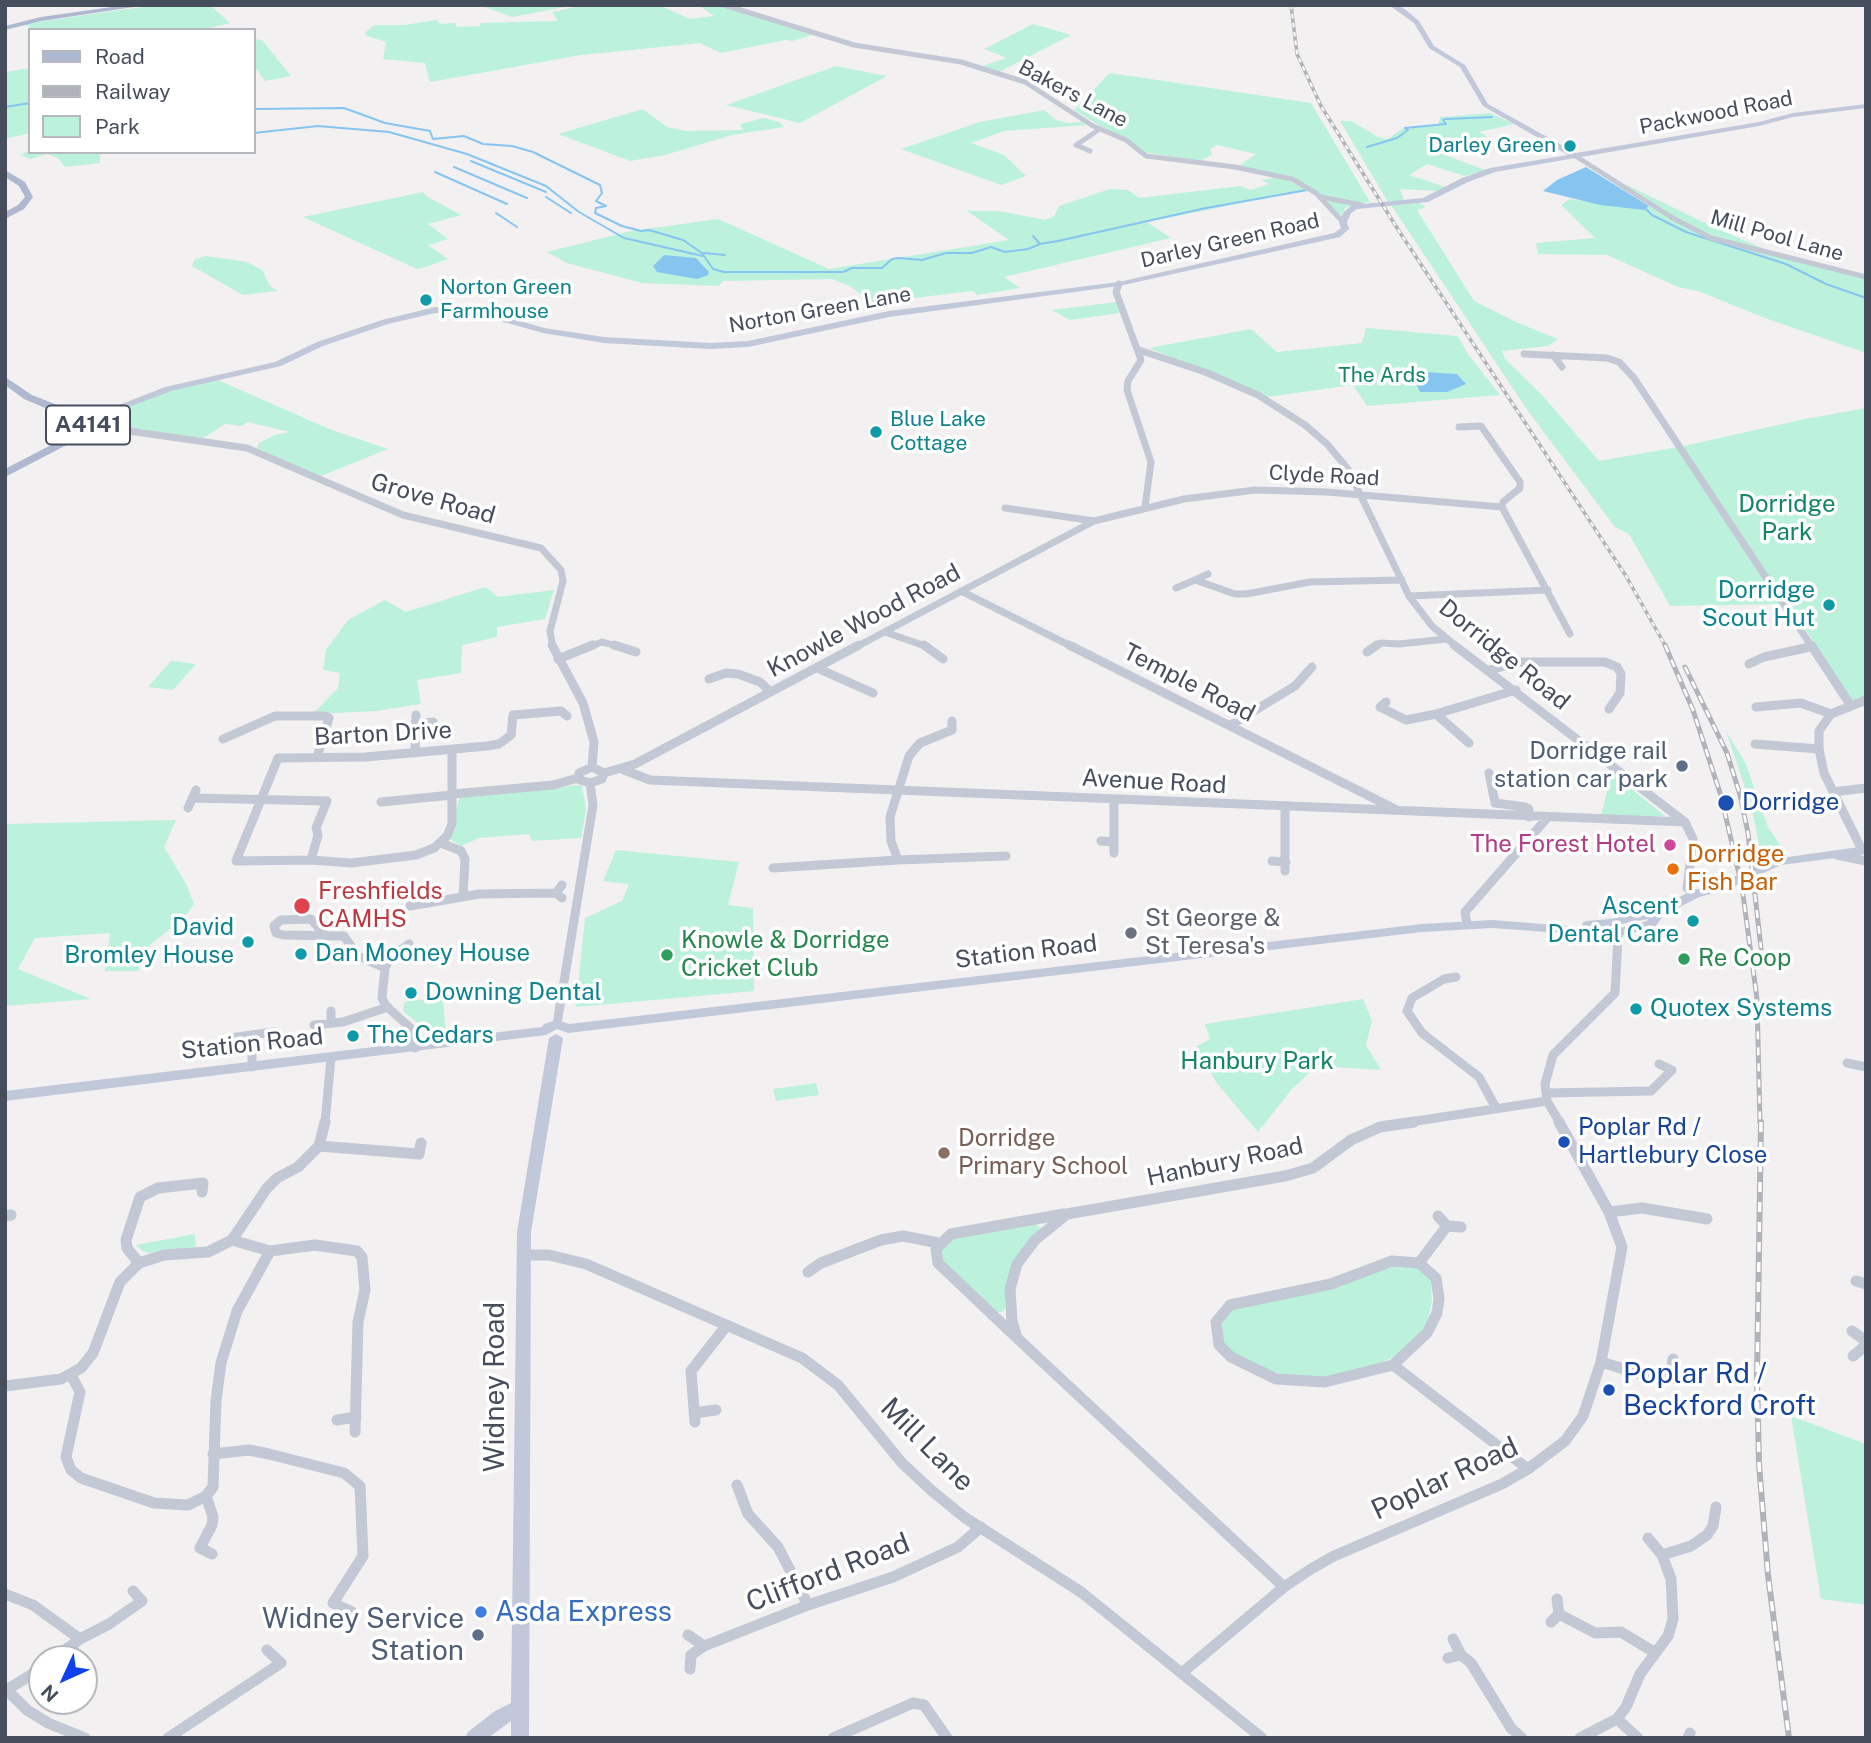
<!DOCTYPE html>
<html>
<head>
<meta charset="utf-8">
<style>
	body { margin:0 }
	#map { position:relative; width:1871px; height:1743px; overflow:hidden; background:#f2f0f0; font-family:"Public Sans",sans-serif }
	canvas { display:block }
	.frame { position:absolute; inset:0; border:7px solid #464e5e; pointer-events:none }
	.legend { position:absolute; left:28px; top:28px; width:228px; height:126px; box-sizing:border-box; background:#fff; border:2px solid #b5b8bf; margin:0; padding:9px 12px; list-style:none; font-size:21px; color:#464e5e }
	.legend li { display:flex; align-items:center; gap:14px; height:35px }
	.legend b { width:35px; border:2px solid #b5b8bf }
	.north { position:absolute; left:28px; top:1645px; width:70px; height:70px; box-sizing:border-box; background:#fff; border:2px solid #b5b8bf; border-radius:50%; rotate:225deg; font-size:19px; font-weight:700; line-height:28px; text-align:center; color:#464e5e }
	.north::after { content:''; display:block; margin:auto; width:24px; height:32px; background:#0f41ed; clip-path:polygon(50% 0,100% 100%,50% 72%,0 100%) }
</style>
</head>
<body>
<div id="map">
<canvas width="1871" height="1743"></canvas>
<div class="frame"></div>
<ul class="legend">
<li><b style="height:9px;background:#aeb8d0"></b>Road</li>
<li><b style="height:9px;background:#b1b3ba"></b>Railway</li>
<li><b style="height:19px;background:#bcf2dc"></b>Park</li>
</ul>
<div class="north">N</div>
</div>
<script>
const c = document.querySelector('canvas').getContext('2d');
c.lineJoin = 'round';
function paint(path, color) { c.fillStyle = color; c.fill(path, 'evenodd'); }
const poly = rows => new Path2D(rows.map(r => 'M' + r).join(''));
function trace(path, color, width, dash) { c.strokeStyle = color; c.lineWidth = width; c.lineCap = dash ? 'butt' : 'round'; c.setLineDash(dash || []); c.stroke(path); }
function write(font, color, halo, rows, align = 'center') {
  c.font = font + ' "Public Sans",sans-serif'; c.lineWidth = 7; c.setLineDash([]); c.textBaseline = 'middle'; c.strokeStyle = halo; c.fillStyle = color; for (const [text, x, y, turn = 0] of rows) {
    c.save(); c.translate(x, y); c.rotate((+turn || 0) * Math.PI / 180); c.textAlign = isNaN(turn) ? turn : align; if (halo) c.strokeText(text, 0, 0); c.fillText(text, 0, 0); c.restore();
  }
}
paint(poly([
	[156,5,210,5,230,23,200,30,35,30,23,24],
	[479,5,575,5,512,17],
	[585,5,658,5,690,19,714,16,701,7,719,5,812,35,792,41,786,40,721,53,700,43,581,55,430,82,425,63,383,59,386,42,367,36,365,33,374,25,404,25,437,20,440,24,456,23,456,27,480,26,481,23,558,21,552,12],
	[1033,24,1071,35,999,72,982,66,1007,58,984,49],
	[254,39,262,40,291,76,265,81,254,66],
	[836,66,887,76,800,123,726,105],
	[30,68,30,133,5,139,5,72],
	[1110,73,1311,103,1370,202,1357,203,1345,208,1342,216,1303,183,1239,166,1256,154,1217,145,1210,149,1212,155,1200,161,1143,152,1074,110],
	[643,109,667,127,687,131,743,130,740,124,764,118,779,122,784,127,732,135,665,155,630,161,558,134],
	[1044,110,1056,120,1067,123,1082,122,1086,125,1004,131,971,143,1004,155,1026,176,1001,185,901,149,980,122],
	[1490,113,1514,124,1479,132,1487,136,1481,138,1487,139,1476,146,1463,151,1450,148,1440,153,1485,170,1465,176,1427,164,1409,175,1445,187,1439,191,1400,189,1404,200,1388,202,1340,121,1351,121,1378,137,1388,139,1403,128,1438,125,1440,117],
	[30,150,30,152,100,152,100,163,65,167,59,159,47,154,31,159,20,155],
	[1280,177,1307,190,1147,222,1171,238,1004,277,1020,288,977,295,973,291,872,303,850,286,832,279,723,281,719,286,642,283,567,263,547,252,631,231,718,219,829,269,1009,240,967,211,999,211,1045,220,1054,216,1059,206,1110,189,1128,190,1139,198,1240,186,1251,190,1269,184,1261,180],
	[1623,183,1713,227,1769,251,1713,237,1674,217],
	[423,192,428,197,461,215,428,224,448,239,428,245,448,259,423,268,417,269,303,217],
	[1570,199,1644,210,1649,206,1705,237,1866,278,1866,353,1765,318,1698,291,1678,287,1607,255,1538,254,1536,243,1595,238,1561,205],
	[1419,203,1426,207,1417,210,1474,301,1518,323,1558,339,1548,346,1502,351,1505,359,1543,396,1599,461,1684,446,1805,419,1866,408,1866,696,1852,701,1789,604,1670,606,1629,534,1615,527,1528,411,1391,205],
	[206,256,247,262,262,270,270,286,278,291,243,295,192,266,195,259],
	[1116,302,1120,313,1070,320,1052,310],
	[1366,328,1458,336,1468,354,1500,395,1367,406,1353,385,1267,397,1149,348,1251,329,1277,352,1362,343],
	[218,380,329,429,388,449,316,478,257,448,259,443,275,435,290,432,247,422,242,426,225,424,202,439,99,423,96,420,170,390],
	[485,587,498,597,554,590,545,619,497,627,497,637,462,645,461,673,417,680,421,704,376,711,313,714,338,688,340,673,323,670,326,650,348,620,385,600,406,612],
	[171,661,196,664,173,690,148,687],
	[1726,731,1745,762,1768,827,1786,854,1762,859,1751,805],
	[1612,772,1618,778,1665,816,1601,816],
	[575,785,582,786,586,810,581,838,532,841,529,834,479,838,461,846,450,839,456,828,456,809,460,797,554,789],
	[176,820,164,847,186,884,194,904,184,918,150,945,138,971,105,971,110,933,35,938,18,969,91,999,5,1006,5,824],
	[616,850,739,862,728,905,753,908,754,991,576,1007,585,918,622,901,629,884,603,881],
	[443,998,446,1038,426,1030,403,1011,404,1003,407,1001],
	[1363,999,1372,1021,1366,1045,1381,1070,1317,1066,1292,1089,1258,1132,1216,1082,1196,1047,1210,1039,1205,1024],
	[816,1083,819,1095,776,1101,773,1089],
	[1034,1223,1040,1228,1005,1287,1005,1309,1002,1312,996,1312,942,1264,939,1250,951,1237],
	[195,1234,196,1247,149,1253,142,1251,136,1245],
	[1391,1264,1416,1267,1426,1273,1431,1282,1432,1301,1428,1320,1418,1337,1395,1356,1376,1366,1340,1376,1308,1378,1279,1374,1256,1368,1228,1349,1220,1336,1222,1324,1232,1310],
	[1791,1416,1866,1444,1866,1605,1821,1599]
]), '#bcf2dc');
paint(poly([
	[1586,167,1649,206,1644,210,1600,205,1543,191,1557,180],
	[664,255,696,258,709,272,708,275,697,279,657,272,653,266],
	[1424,372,1457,374,1466,384,1447,392,1420,392,1413,377,1415,373]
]), '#87c5f1');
trace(poly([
	[5,107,30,103],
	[254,109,344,108,385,123,430,131,433,139,464,136,483,144,512,146,533,152,600,185,602,193,596,201,606,206,596,208,595,213,622,226,641,231,649,230,683,240,702,253,713,269,724,272,843,272,852,268,882,268,892,259,899,258,922,260,946,253,972,253,991,247,1005,252,1028,249,1040,244],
	[254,133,318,126,389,132,467,154,546,186,579,212,624,238,703,256],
	[1367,147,1397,138,1408,130,1405,128,1446,124,1443,120,1446,119,1492,117],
	[471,161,546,192],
	[454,167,527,198],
	[435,172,507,204],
	[546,197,571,213],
	[1646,209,1652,215,1686,232,1786,264,1826,284,1866,298],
	[496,213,517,227],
	[1033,236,1040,244,1058,241,1206,208,1307,190],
	[704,253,725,255]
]), '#87c5f1', 2);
trace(poly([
	[724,5,854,45,961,62,1025,82,1093,126,1126,140,1146,156,1235,167,1292,179,1316,193,1343,222],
	[1090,151,1076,145,1100,129],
	[1574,155,1671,217,1711,238,1866,277],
	[1321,197,1362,205]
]), '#c3c8d5', 5);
trace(poly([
	[1119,284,1116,292,1141,360,1128,381,1127,390,1151,462,1145,507],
	[1139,350,1205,372,1258,395,1305,425,1327,444,1348,469,1409,596,1432,626,1457,647],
	[1524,354,1607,358,1619,362,1634,378,1812,647],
	[1553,355,1562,367],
	[1459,427,1481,426,1520,482,1520,488,1503,502,1502,507],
	[87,428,101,427,247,448,403,515,541,548,561,570,563,581,550,631,553,647],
	[1502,507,1570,634],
	[1005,508,1094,521],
	[1195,580,1208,574],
	[1176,588,1195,580,1235,594,1246,594,1310,582,1402,580],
	[961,591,1073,647],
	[1409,596,1548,590],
	[885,632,928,647],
	[589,647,602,642,620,647],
	[856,647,1094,521,1184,499,1255,490,1327,492,1502,507],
	[1375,647,1381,643,1399,644,1446,639]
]), '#c3c8d5', 7);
trace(poly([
	[552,645,583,703,594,742,592,767],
	[614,645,636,652],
	[924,645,943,659],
	[1069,645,1397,810],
	[1454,645,1685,822,1693,839,1687,888,1695,894],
	[1811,645,1851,706],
	[1367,652,1377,645],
	[558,659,593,645],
	[1749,664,1764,657,1810,647],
	[817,668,873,693],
	[1489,670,1522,662,1605,662,1617,667,1621,674,1620,693,1609,709],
	[709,679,726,673,738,674,760,682,771,692],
	[1386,702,1380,707,1406,720,1436,714,1516,690],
	[1756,707,1801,703,1831,714],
	[1436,714,1469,743],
	[952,721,952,730,920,743,909,756,890,817,891,841,898,860,1006,856],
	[416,724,433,722],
	[1231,725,1295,686,1312,667],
	[223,739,275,716,325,716,329,718,317,757],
	[1755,744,1819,749],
	[452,750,452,824,447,836,434,848,416,855,351,863,311,860,236,861,278,758,366,757,487,746,499,744,511,735,513,715,561,711,567,716],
	[415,753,416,715],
	[592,767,604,773,602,779,590,783,580,780,579,773,592,767],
	[624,770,650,780,1685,822],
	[604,773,635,764,859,645],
	[1489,773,1495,803,1525,807,1529,809,1529,817],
	[1833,792,1866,788],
	[453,794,553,785,578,778],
	[192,798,327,801,316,828,318,835,311,860],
	[1114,800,1114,853],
	[381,802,452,795],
	[1777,804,1839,807],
	[1285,807,1285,871],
	[188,808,196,790],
	[1101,841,1114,842],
	[441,843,461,851,465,859,463,897],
	[1862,850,1824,773,1819,749,1819,731,1831,714,1866,700],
	[1837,855,1866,861],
	[1272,861,1286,862],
	[773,868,898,860],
	[562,885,556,893,562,898],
	[410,906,479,894,556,893],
	[1467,924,1465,912,1547,818],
	[324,934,311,919,281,920,274,926,276,933,283,935,344,936,358,956,385,968],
	[385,968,382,998,386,1006,414,1031,415,1048],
	[385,968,390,958,409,944],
	[1456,977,1444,979,1412,998,1407,1011,1422,1033,1479,1077,1496,1108],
	[331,1011,331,1023],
	[557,1024,593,805,590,783],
	[314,1025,343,1022,388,1007],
	[252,1035,252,1067],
	[230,1038,274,1032],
	[1847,1063,1866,1067],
	[1546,1093,1651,1091,1672,1070,1659,1064],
	[325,1123,331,1058],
	[1403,1123,1547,1101],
	[1560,1123,1547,1101,1545,1084,1553,1055,1615,993,1618,937,1610,923]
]), '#c3c8d5', 9);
trace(poly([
	[319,1146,419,1154,421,1143],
	[1609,1212,1642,1208,1707,1219],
	[5,1216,11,1215],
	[1438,1216,1447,1226,1461,1227],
	[270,1251,315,1245,357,1251,362,1257,365,1290,358,1322,355,1432],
	[524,1255,549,1255,586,1264,802,1358,838,1385,902,1463,931,1490,964,1517,1081,1592,1262,1738],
	[1392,1261,1419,1263,1436,1278,1439,1299,1437,1313,1427,1333,1393,1365,1325,1382,1276,1379,1231,1357,1219,1345,1216,1322,1230,1305,1331,1284,1392,1261],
	[139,1263,127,1248,126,1240,140,1197,158,1188,203,1183,202,1192],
	[1419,1263,1447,1226],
	[808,1272,821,1263,881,1240,903,1236,939,1243],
	[1856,1281,1866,1284],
	[1852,1331,1866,1341],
	[1016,1337,938,1263,936,1249,951,1234,1064,1214],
	[1853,1356,1866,1345],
	[1601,1362,1644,1375,1671,1376,1673,1359],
	[1393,1365,1528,1469],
	[71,1375,80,1392,66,1457,71,1470,81,1478,154,1503,188,1505,206,1496],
	[5,1386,61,1379,81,1368,93,1353,120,1282,139,1263,164,1255,208,1252,232,1240,267,1188,277,1178,298,1167,319,1146,325,1122],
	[694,1413,716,1410],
	[337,1420,356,1417],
	[695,1422,691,1371,727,1325],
	[213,1454,249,1450,269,1454,344,1473,360,1486,363,1556,333,1603,352,1612],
	[737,1485,748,1514,778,1547,808,1605],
	[1648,1538,1662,1555],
	[212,1554,200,1548,212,1525,213,1517,206,1496,213,1487,216,1401,221,1363,237,1311,270,1251,232,1240],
	[1284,1587,1017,1338,1012,1321,1010,1289,1017,1264,1035,1240,1067,1214,1285,1176,1313,1168,1351,1140,1380,1127,1414,1122],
	[5,1594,33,1605,80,1639,53,1659],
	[1559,1614,1595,1633,1621,1632,1654,1652],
	[1551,1622,1559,1614,1557,1599],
	[688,1635,704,1646,808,1605,893,1577,958,1547,981,1527],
	[80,1639,109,1624,142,1601,133,1591],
	[1453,1639,1461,1655],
	[1448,1658,1461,1655,1471,1663,1511,1728,1522,1738],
	[690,1669,691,1655,704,1646],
	[1183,1672,1284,1587,1311,1569,1334,1556,1502,1484,1528,1469,1565,1441,1583,1416,1601,1362,1622,1247,1609,1212,1559,1122],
	[7,1690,27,1710,48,1723,85,1738],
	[5,1691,42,1668],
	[1617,1719,1638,1738],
	[168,1738,281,1663,267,1650],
	[833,1738,913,1703,924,1705,947,1738],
	[1580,1738,1617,1719,1626,1707,1640,1674,1668,1636,1673,1619,1671,1579,1662,1555,1691,1546,1707,1535,1713,1526,1716,1507],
	[1688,1738,1690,1733]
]), '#c3c8d5', 11);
paint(poly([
	[1389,5,1397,5,1406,10,1419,21,1434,46,1465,65,1488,104,1576,153,1759,122,1793,113,1866,104,1866,108,1793,117,1759,126,1495,172,1468,182,1428,202,1357,209,1351,213,1347,222,1349,229,1340,237,1119,286,889,317,748,347,710,349,604,343,543,333,472,313,435,313,388,324,323,346,281,366,171,391,89,422,83,422,81,420,165,387,275,362,317,342,382,320,435,307,472,307,544,328,604,337,710,343,748,341,889,311,1119,282,1334,233,1341,228,1339,222,1344,212,1352,205,1423,198,1462,178,1490,168,1568,155,1483,106,1460,67,1429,48,1414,23,1389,5],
	[1866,846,1866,854,1781,865,1726,890,1699,897,1663,916,1655,927,1616,937,1492,928,1422,932,568,1033,557,1029,546,1035,5,1101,5,1091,542,1027,544,1024,557,1020,569,1024,1422,924,1492,920,1582,927,1583,922,1587,921,1610,919,1655,910,1691,891,1718,884,1774,859,1866,846],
	[1648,919,1647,921,1616,929,1599,928,1648,919],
	[556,1034,563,1038,531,1232,529,1738,511,1738,511,1721,488,1738,465,1738,468,1732,495,1711,511,1703,517,1232,549,1038,556,1034]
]), '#c1c8da');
paint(poly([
	[126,5,147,5,41,21,5,30,5,26,41,17,126,5],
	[5,170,25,182,33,197,24,209,5,219,5,212,18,205,25,197,19,186,5,177,5,170],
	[5,377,32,395,90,418,93,424,82,437,5,477,5,469,74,433,83,424,24,399,5,385,5,377]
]), '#aeb8d0');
const railFar2 = poly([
	[1291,5,1297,54,1321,106,1397,228,1626,576,1666,647]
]);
const railFar1 = poly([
	[1665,645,1693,710,1721,796,1742,887,1757,999,1760,1123],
	[1685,667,1727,753,1740,795,1748,833,1761,948]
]);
const rail = poly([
	[1761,1122,1757,1377,1759,1464,1768,1575,1789,1738]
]);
trace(railFar2, '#b1b3ba', 3.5);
trace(railFar1, '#b1b3ba', 5);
trace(rail, '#b1b3ba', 6);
trace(railFar2, '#fff', 2, [4.5]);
trace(railFar1, '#fff', 2.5, [8]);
trace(rail, '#fff', 3.5, [10]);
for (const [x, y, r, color] of [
	[1570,146,7,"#0f9aa8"],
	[426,300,7,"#0f9aa8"],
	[876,432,7,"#0f9aa8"],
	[1829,605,7,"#0f9aa8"],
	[1682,766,7,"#5c6f8a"],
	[1726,803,9,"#1a4fb4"],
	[1670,845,7,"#d1479c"],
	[1673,869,7,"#e8710a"],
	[302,906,9,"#e0444e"],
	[1693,921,7,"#0f9aa8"],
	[1131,933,7,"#6b7280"],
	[248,942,7,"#0f9aa8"],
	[301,954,7,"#0f9aa8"],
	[667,955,7,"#2e9e5b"],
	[1684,959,7,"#2e9e5b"],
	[411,993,7,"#0f9aa8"],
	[1636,1009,7,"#0f9aa8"],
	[353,1036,7,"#0f9aa8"],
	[1564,1142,7,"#1a4fb4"],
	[944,1153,7,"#8d6e63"],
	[1609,1390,7,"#1a4fb4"],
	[481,1612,7,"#3f7fe0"],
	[478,1635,7,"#5c6f8a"]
]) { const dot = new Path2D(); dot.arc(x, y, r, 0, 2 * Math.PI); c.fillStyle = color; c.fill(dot); trace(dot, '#fff', 2.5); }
write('21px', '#464e5e', '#fff', [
	["Bakers Lane",1073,94,28],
	["Packwood Road",1716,113,-11],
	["Mill Pool Lane",1777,236,16],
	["Darley Green Road",1230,241,-13],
	["Norton Green Lane",820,310,-10],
	["Clyde Road",1324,476,3]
]);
write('21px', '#0d838f', '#fff', [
	["Darley Green",1556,146,"right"],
	["Norton Green",440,288],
	["Farmhouse",440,312],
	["Blue Lake",890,420],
	["Cottage",890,444]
], 'left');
write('21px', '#128564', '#fff', [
	["The Ards",1382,376]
]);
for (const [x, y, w] of [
	[88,425,84]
]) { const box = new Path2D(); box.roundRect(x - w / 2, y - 19.5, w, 39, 5); c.fillStyle = '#fff'; c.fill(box); trace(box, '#464e5e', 2); }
write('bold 23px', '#464e5e', null, [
	["A4141",88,425]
]);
write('24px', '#464e5e', '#fff', [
	["Grove Road",433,499,16],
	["Knowle Wood Road",864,621,-28],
	["Dorridge Road",1504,655,39],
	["Temple Road",1189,683,27],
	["Barton Drive",383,734,-3],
	["Avenue Road",1154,782,3],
	["Station Road",1026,952,-7],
	["Station Road",252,1044,-6],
	["Hanbury Road",1225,1162,-12]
]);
write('24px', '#128564', '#fff', [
	["Dorridge",1787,505],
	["Park",1787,533],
	["Hanbury Park",1257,1062]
]);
write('24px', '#0d838f', '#fff', [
	["Dorridge",1815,591,"right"],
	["Scout Hut",1815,619,"right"],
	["Ascent",1679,907,"right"],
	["Dental Care",1679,935,"right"],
	["David",234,928,"right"],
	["Bromley House",234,956,"right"],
	["Dan Mooney House",315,954],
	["Downing Dental",425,993],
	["Quotex Systems",1650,1009],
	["The Cedars",367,1036]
], 'left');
write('24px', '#4e5e75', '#fff', [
	["Dorridge rail",1668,752],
	["station car park",1668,780]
], 'right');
write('24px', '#164399', '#fff', [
	["Dorridge",1742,803],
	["Poplar Rd /",1578,1128],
	["Hartlebury Close",1578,1156]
], 'left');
write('24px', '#b23c85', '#fff', [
	["The Forest Hotel",1656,845]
], 'right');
write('24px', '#c56008', '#fff', [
	["Dorridge",1687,855],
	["Fish Bar",1687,883]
], 'left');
write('24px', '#be3a42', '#fff', [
	["Freshfields",318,892],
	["CAMHS",318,920]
], 'left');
write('24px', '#5b616d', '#fff', [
	["St George &",1145,919],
	["St Teresa's",1145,947]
], 'left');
write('24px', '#27864d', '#fff', [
	["Knowle & Dorridge",681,941],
	["Cricket Club",681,969],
	["Re Coop",1698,959]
], 'left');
write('24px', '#785e54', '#fff', [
	["Dorridge",958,1139],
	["Primary School",958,1167]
], 'left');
write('28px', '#164399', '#fff', [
	["Poplar Rd /",1623,1374],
	["Beckford Croft",1623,1406]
], 'left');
write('28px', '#464e5e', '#fff', [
	["Widney Road",495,1387,-90],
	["Mill Lane",927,1445,45],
	["Poplar Road",1445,1479,-25],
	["Clifford Road",828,1573,-21]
]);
write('28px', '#366cbe', '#fff', [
	["Asda Express",495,1612]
], 'left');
write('28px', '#4e5e75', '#fff', [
	["Widney Service",464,1619],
	["Station",464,1651]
], 'right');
</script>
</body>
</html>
